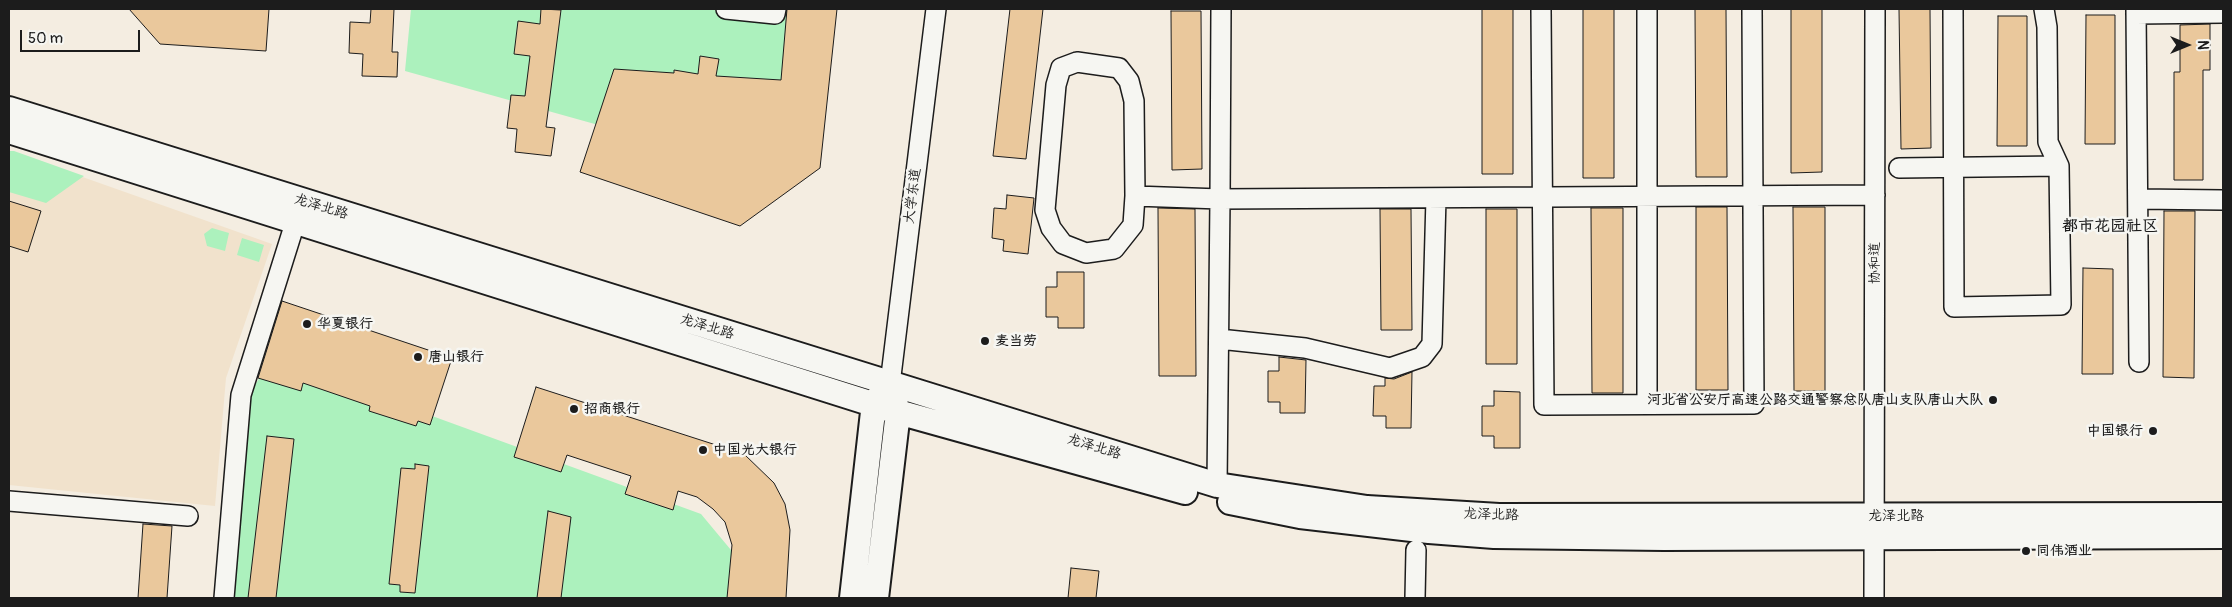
<!DOCTYPE html>
<html>
<head>
<meta charset="utf-8">
<style>
	body { margin:0 }
	#map { position:relative; width:2232px; height:607px; overflow:hidden; background:#f4ede1; font-family:Pangolin,sans-serif }
	canvas { display:block }
	.frame { position:absolute; inset:0; border:10px solid #1c1c1c; pointer-events:none }
	.north { position:absolute; left:2162px; top:20px; width:50px; height:50px; -webkit-text-stroke:4px #f6f6f2; paint-order:stroke; rotate:90deg; font-size:14px; font-weight:700; line-height:20px; text-align:center; color:#1c1c1c }
	.north::after { content:''; display:block; margin:auto; width:18px; height:22px; background:#1c1c1c; clip-path:polygon(50% 0,100% 100%,50% 72%,0 100%) }
	.scale { position:absolute; left:20px; top:30px; width:120px; height:22px; box-sizing:border-box; border:2px solid #1c1c1c; border-top:0; padding-left:6px; font-size:15px; line-height:18px; white-space:nowrap; color:#1c1c1c; -webkit-text-stroke:4px #f6f6f2; paint-order:stroke }
</style>
</head>
<body>
<div id="map">
<canvas width="2232" height="607"></canvas>
<div class="frame"></div>
<div class="north">N</div>
<div class="scale">50 m</div>
</div>
<script>
const c = document.querySelector('canvas').getContext('2d');
c.lineJoin = 'round';
function paint(path, color) { c.fillStyle = color; c.fill(path, 'evenodd'); }
const poly = rows => new Path2D(rows.map(r => 'M' + r).join(''));
function trace(path, color, width, dash) { c.strokeStyle = color; c.lineWidth = width; c.lineCap = dash ? 'butt' : 'round'; c.setLineDash(dash || []); c.stroke(path); }
function write(font, color, halo, rows, align = 'center') {
  c.font = font + ' Pangolin,"LXGW WenKai TC",sans-serif'; c.lineWidth = 5; c.setLineDash([]); c.textBaseline = 'middle'; c.strokeStyle = halo; c.fillStyle = color; for (const [text, x, y, turn = 0] of rows) {
    c.save(); c.translate(x, y); c.rotate((+turn || 0) * Math.PI / 180); c.textAlign = isNaN(turn) ? turn : align; if (halo) c.strokeText(text, 0, 0); c.fillText(text, 0, 0); c.restore();
  }
}
paint(poly([
	[9,151,272,244,226,378,215,506,9,485]
]), '#f1e2cc');
paint(poly([
	[411,9,807,9,790,96,695,152,405,71],
	[9,151,14,151,84,176,46,203,9,192],
	[212,228,229,233,225,251,207,246,204,234],
	[242,238,264,245,259,262,237,255],
	[273,358,701,514,736,556,731,598,228,598,248,395]
]), '#acf1bd');
const building = poly([
	[129,9,269,9,266,51,160,44,129,9],
	[371,9,394,9,392,52,398,52,397,77,362,76,363,54,349,53,350,22,370,23,371,9],
	[541,9,561,10,546,127,555,128,551,156,515,152,517,129,507,128,511,95,525,96,530,56,514,54,518,21,540,24,541,9],
	[787,9,837,9,820,168,740,226,580,172,614,69,674,73,674,70,698,74,700,56,719,59,716,76,781,80,787,9],
	[1010,9,1043,9,1026,159,993,156,1010,9],
	[1482,9,1513,9,1513,174,1482,174,1482,9],
	[1583,9,1614,9,1614,178,1583,178,1583,9],
	[1695,9,1726,9,1727,177,1696,177,1695,9],
	[1791,9,1822,9,1822,172,1791,173,1791,9],
	[1899,9,1930,9,1931,148,1901,149,1899,9],
	[1171,11,1201,11,1202,169,1172,170,1171,11],
	[2086,15,2115,15,2115,144,2085,144,2086,15],
	[1998,16,2027,16,2027,146,1997,146,1998,16],
	[2210,24,2210,70,2203,70,2203,180,2174,180,2174,72,2180,72,2180,25,2210,24],
	[1007,195,1034,198,1028,254,1003,251,1004,240,992,238,994,208,1006,209,1007,195],
	[9,201,41,211,28,252,9,246,9,201],
	[1696,207,1727,207,1728,390,1696,390,1696,207],
	[1793,207,1825,207,1825,391,1794,391,1793,207],
	[1158,208,1195,209,1196,376,1159,376,1158,208],
	[1591,208,1623,208,1623,393,1592,393,1591,208],
	[1380,209,1411,209,1412,330,1381,330,1380,209],
	[1486,209,1517,209,1517,364,1486,364,1486,209],
	[2164,211,2195,211,2194,378,2163,377,2164,211],
	[2083,268,2113,269,2113,374,2082,374,2083,268],
	[1057,272,1084,272,1084,328,1058,328,1058,317,1046,317,1046,287,1057,287,1057,272],
	[282,301,452,358,430,425,418,421,416,426,369,411,370,406,303,383,301,391,258,378,282,301],
	[1279,357,1306,360,1305,413,1280,413,1280,402,1268,402,1268,371,1279,371,1279,357],
	[1412,372,1411,428,1386,428,1386,416,1373,416,1374,386,1385,386,1385,378,1394,379,1412,372],
	[536,387,744,454,774,483,785,504,790,530,786,598,727,598,732,545,725,522,713,509,697,497,678,491,673,510,625,494,631,476,567,455,561,472,514,457,536,387],
	[1494,391,1520,392,1520,448,1494,448,1494,436,1482,436,1482,406,1494,406,1494,391],
	[267,436,294,439,276,598,248,598,267,436],
	[415,464,429,466,415,593,400,592,400,585,389,584,401,468,415,469,415,464],
	[548,511,571,517,561,598,537,598,548,511],
	[143,524,172,526,167,598,138,598,143,524],
	[1071,568,1099,571,1096,598,1068,598,1071,568]
]);
paint(building, '#eac89c');
trace(building, '#1c1c1c', 1);
const minor = poly([
	[726,9,775,14,776,9],
	[1541,9,1544,405,1754,404,1752,9],
	[1647,9,1647,404],
	[1953,9,1954,307,2061,305,2059,166,2048,142,2047,27,2044,9],
	[2136,9,2139,362],
	[2136,14,2223,13],
	[1077,62,1119,68,1129,81,1134,101,1135,196,1133,225,1114,249,1086,253,1063,244,1051,228,1045,210,1056,85,1061,68,1077,62],
	[1899,168,2059,166],
	[1135,196,1220,199,1221,9],
	[2138,199,2223,200],
	[1219,339,1305,348,1390,368,1422,357,1432,344,1436,198],
	[890,384,936,9],
	[1217,485,1220,199,1875,195],
	[9,501,188,516],
	[224,598,241,395,295,223],
	[1415,598,1416,550],
	[1874,598,1875,9]
]);
const major = poly([
	[9,109,1217,485,1367,508,1499,516,2223,515],
	[9,131,898,412,1185,492],
	[1230,502,1300,516,1429,531,1494,536,1664,538,2223,536],
	[852,598,874,403,883,392],
	[876,598,898,412,894,398]
]);
trace(minor, '#1c1c1c', 22);
trace(major, '#1c1c1c', 28);
trace(minor, '#f6f6f2', 19);
trace(major, '#f6f6f2', 24);
for (const [x, y, r, color] of [
	[307,324,5,"#1c1c1c"],
	[985,341,5,"#1c1c1c"],
	[418,357,5,"#1c1c1c"],
	[1993,400,5,"#1c1c1c"],
	[574,409,5,"#1c1c1c"],
	[2153,431,5,"#1c1c1c"],
	[703,450,5,"#1c1c1c"],
	[2026,551,5,"#1c1c1c"]
]) { const dot = new Path2D(); dot.arc(x, y, r, 0, 2 * Math.PI); c.fillStyle = color; c.fill(dot); trace(dot, '#f6f6f2', 2); }
write('14px', '#1c1c1c', '#f6f6f2', [
	["大学东道",913,196,-83],
	["龙泽北路",321,207,17],
	["协和道",1875,263,-90],
	["龙泽北路",707,327,17],
	["龙泽北路",1094,447,17],
	["龙泽北路",1491,515,2],
	["龙泽北路",1896,516]
]);
write('bold 14px', '#1c1c1c', '#f6f6f2', [
	["华夏银行",317,324],
	["麦当劳",995,341],
	["唐山银行",428,357],
	["河北省公安厅高速公路交通警察总队唐山支队唐山大队",1983,400,"right"],
	["招商银行",584,409],
	["中国银行",2143,431,"right"],
	["中国光大银行",713,450],
	["同伟酒业",2036,551]
], 'left');
write('bold 16px', '#1c1c1c', '#f6f6f2', [
	["都市花园社区",2110,227]
]);
</script>
</body>
</html>
